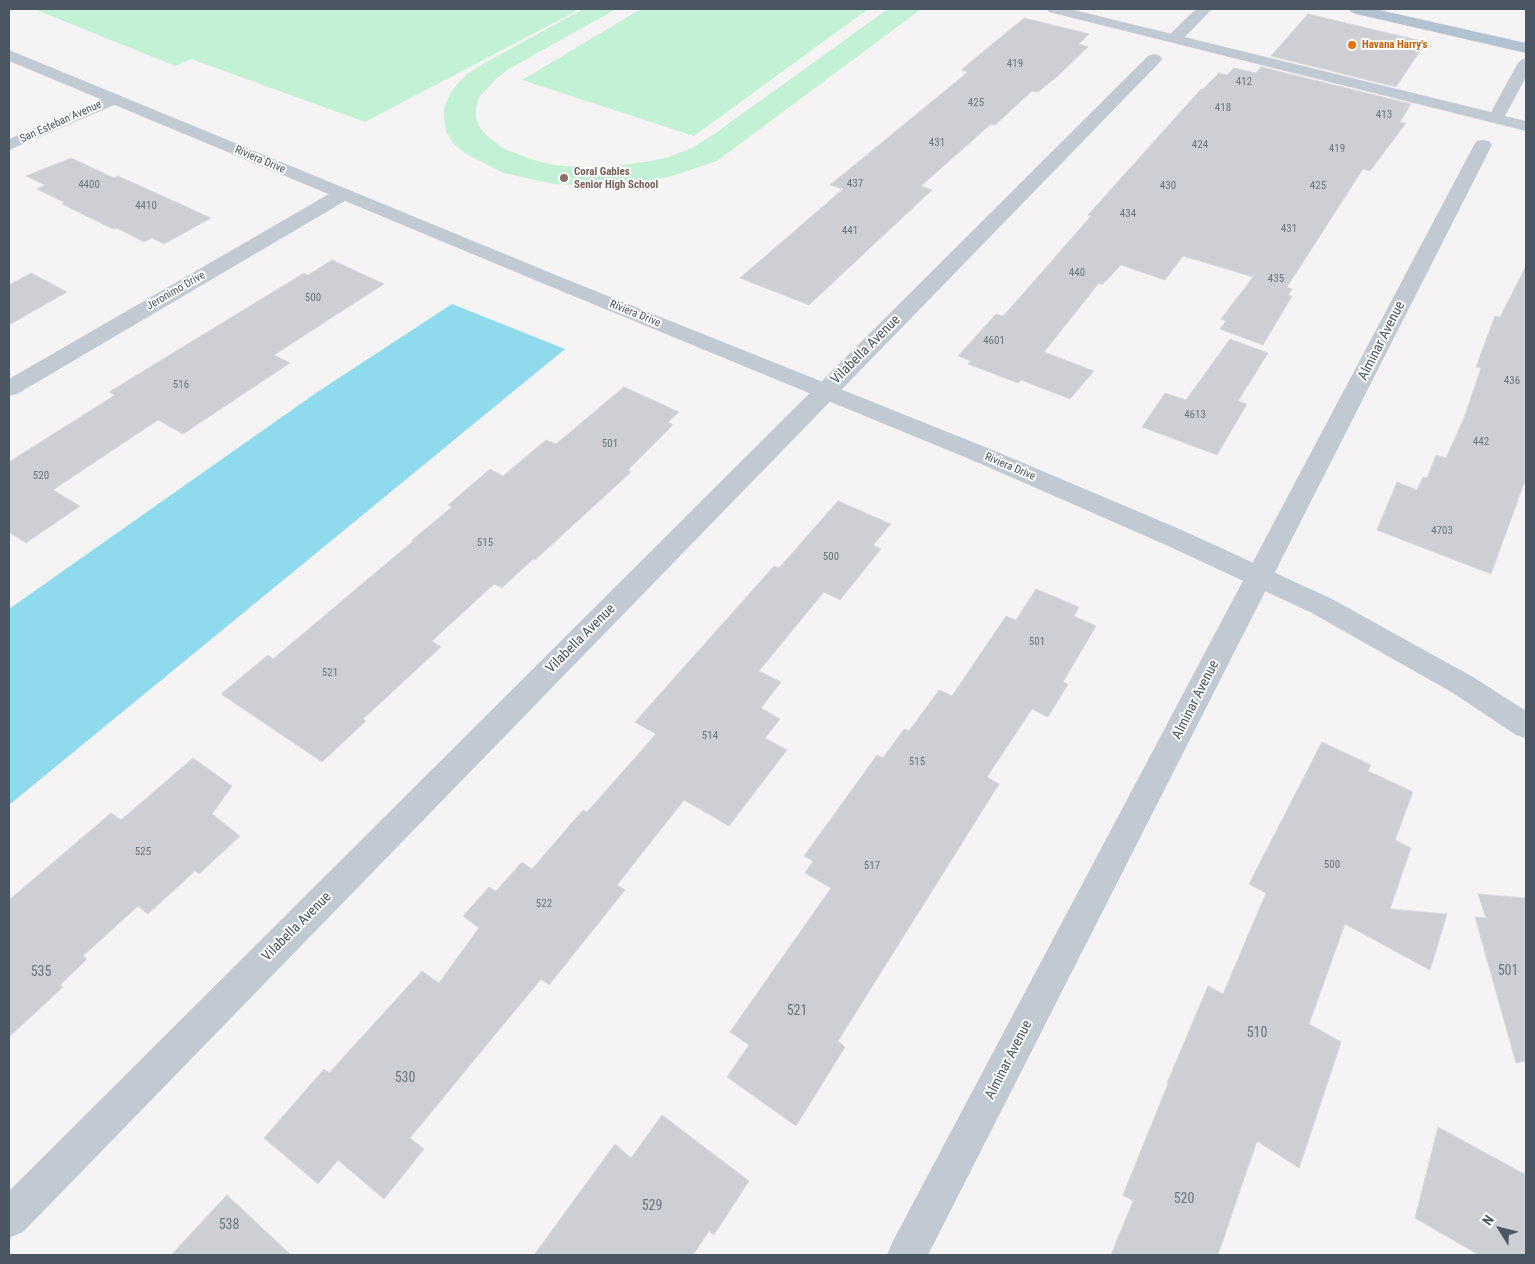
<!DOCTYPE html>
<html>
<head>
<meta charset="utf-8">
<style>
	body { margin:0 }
	#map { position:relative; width:1535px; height:1264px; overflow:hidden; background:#f5f3f3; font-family:"Roboto Condensed",sans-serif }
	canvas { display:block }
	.frame { position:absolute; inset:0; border:10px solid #4a5661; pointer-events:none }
	.north { position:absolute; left:1475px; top:1204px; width:50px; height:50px; -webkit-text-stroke:4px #fff; paint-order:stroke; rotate:306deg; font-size:14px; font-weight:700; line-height:20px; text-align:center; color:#4a5661 }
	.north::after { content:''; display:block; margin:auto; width:18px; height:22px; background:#4a5661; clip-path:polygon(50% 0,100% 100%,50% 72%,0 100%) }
</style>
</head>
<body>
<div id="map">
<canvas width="1535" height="1264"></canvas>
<div class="frame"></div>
<div class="north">N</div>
</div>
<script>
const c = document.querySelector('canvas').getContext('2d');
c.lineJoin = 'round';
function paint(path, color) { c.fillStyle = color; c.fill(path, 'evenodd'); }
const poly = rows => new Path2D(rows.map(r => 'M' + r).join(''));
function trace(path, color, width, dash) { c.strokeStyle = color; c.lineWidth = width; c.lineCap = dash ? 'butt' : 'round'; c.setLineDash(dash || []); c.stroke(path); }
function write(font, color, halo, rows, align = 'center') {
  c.font = font + ' "Roboto Condensed",sans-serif'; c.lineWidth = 4; c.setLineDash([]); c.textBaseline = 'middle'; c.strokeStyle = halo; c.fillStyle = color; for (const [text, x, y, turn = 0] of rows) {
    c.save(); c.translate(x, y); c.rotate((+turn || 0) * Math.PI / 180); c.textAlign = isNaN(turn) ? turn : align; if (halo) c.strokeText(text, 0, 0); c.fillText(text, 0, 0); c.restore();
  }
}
paint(poly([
	[34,9,580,9,365,122,191,59,175,66],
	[583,9,616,9,507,70,496,79,479,97,476,108,476,118,479,126,487,136,504,149,534,160,554,165,593,168,646,162,668,157,692,148,714,134,888,9,921,9,717,161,672,176,645,182,598,186,554,184,504,173,466,154,453,143,446,131,444,118,444,108,450,94,459,82,467,74,483,64],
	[641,9,868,9,694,136,522,80]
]), '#c3f1d5');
paint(poly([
	[452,304,565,349,9,805,9,609,316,393]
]), '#90daee');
const building = poly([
	[1308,14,1426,42,1396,87,1271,56,1308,14],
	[1024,18,1089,34,1079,44,1088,47,1059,75,1038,92,1032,91,995,125,991,124,921,186,932,190,809,305,740,278,843,189,830,185,968,72,961,70,1024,18],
	[1261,67,1411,104,1400,122,1406,123,1370,171,1363,169,1287,287,1292,289,1288,295,1292,296,1263,345,1220,329,1226,321,1221,319,1253,277,1183,256,1165,280,1121,265,1102,285,1099,283,1044,352,1094,371,1070,399,1021,380,1018,383,968,364,971,361,958,356,996,314,1003,316,1021,296,1091,216,1088,215,1201,89,1203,89,1219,73,1227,75,1234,68,1256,73,1261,67],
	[71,158,114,178,118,176,211,218,164,244,152,238,144,242,117,228,113,229,62,204,64,202,37,189,45,185,26,176,71,158],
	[332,260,384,284,274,355,290,363,183,434,158,420,53,490,80,506,26,543,9,532,9,462,115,395,109,392,304,273,308,275,332,260],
	[1526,266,1526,478,1491,574,1377,530,1397,482,1417,490,1423,477,1427,478,1436,455,1446,458,1464,418,1481,368,1476,367,1495,316,1500,317,1526,266],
	[31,273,67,292,9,325,9,285,31,273],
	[1230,339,1268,353,1238,401,1247,404,1217,455,1142,427,1165,393,1186,400,1230,339],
	[624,387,679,412,668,422,673,425,628,470,631,472,535,560,533,559,502,588,494,584,432,641,441,647,363,719,366,721,322,762,221,694,268,655,273,659,413,541,412,540,452,507,448,505,490,469,503,476,546,440,556,444,624,387],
	[838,501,891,524,873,545,881,549,840,600,824,592,759,671,781,682,761,708,780,719,765,738,787,750,729,826,684,800,617,885,625,890,549,985,541,979,410,1138,424,1149,384,1199,338,1160,318,1184,264,1138,324,1069,329,1073,422,971,439,983,479,928,463,916,489,887,496,891,522,862,532,869,583,810,587,812,656,734,635,722,774,566,779,568,838,501],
	[1036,589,1079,607,1074,616,1096,626,1063,682,1068,684,1048,717,1032,709,987,777,999,784,838,1041,845,1047,796,1126,727,1077,749,1045,730,1032,831,888,805,873,813,861,804,856,877,755,883,758,904,729,909,731,939,690,952,696,1006,616,1016,620,1036,589],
	[1322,742,1371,765,1368,771,1413,792,1395,840,1411,848,1390,909,1447,914,1430,970,1345,924,1309,1024,1341,1042,1299,1168,1257,1141,1218,1255,1111,1255,1133,1201,1123,1195,1168,1084,1167,1083,1208,986,1223,994,1266,893,1249,884,1322,742],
	[193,758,232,786,212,814,240,836,199,874,195,871,148,914,138,906,83,956,87,959,60,985,63,987,9,1037,9,900,111,813,121,820,193,758],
	[1478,894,1526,898,1526,1061,1516,1063,1475,917,1486,918,1478,894],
	[662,1115,749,1181,714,1235,709,1231,693,1255,534,1255,615,1144,631,1158,662,1115],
	[1438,1127,1526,1175,1526,1255,1479,1255,1415,1218,1438,1127],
	[227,1195,291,1255,171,1255,227,1195]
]);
paint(building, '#cdcfd5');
trace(building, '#d7d9de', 1);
paint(poly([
	[1047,9,1070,9,1491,112,1518,63,1521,60,1526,58,1526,77,1505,116,1526,121,1526,131,1049,12,1047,9]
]), '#c1cad2');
paint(poly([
	[1196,9,1212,9,1181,41,1169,41,1167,38,1169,35,1196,9],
	[1154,54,1160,56,1162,59,1160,62,23,1232,9,1238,9,1191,1148,56,1154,54],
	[113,94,119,95,121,99,119,103,9,150,9,139,113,94],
	[1483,140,1489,141,1492,145,928,1255,887,1255,893,1241,1474,145,1477,141,1483,140],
	[343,188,350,190,352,194,350,198,17,394,9,396,9,379,336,190,343,188]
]), '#c1cad2');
paint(poly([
	[9,50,568,280,995,451,1184,531,1332,599,1473,677,1526,711,1526,738,1516,735,1453,693,1312,613,1166,545,979,463,554,288,9,61,9,50]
]), '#c1cad2');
paint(poly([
	[1348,9,1375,9,1526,43,1526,53,1356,14,1351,12,1348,9]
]), '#b3c2d1');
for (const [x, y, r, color] of [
	[1352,45,5,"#e8710a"],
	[564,178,5,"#8d6e63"]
]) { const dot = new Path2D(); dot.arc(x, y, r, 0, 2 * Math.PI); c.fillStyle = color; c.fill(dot); trace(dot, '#fff', 2); }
write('bold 11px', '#c56008', '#fff', [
	["Havana Harry's",1362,45]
], 'left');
write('11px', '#6b747e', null, [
	["419",1015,64],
	["412",1244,82],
	["425",976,103],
	["418",1223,108],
	["413",1384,115],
	["431",937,143],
	["424",1200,145],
	["419",1337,149],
	["437",855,184],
	["4400",89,185],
	["430",1168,186],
	["425",1318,186],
	["4410",146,206],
	["434",1128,214],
	["431",1289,229],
	["441",850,231],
	["440",1077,273],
	["435",1276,279],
	["500",313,298],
	["4601",994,341],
	["436",1512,381],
	["516",181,385],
	["4613",1195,415],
	["442",1481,442],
	["501",610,444],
	["520",41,476],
	["4703",1442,531],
	["515",485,543],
	["500",831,557],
	["501",1037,642],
	["521",330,673],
	["514",710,736],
	["515",917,762],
	["525",143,852],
	["500",1332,865],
	["517",872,866],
	["522",544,904]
]);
write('11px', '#4a5661', '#fff', [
	["San Esteban Avenue",61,122,-24],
	["Riviera Drive",260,160,23],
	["Jeronimo Drive",176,291,-30],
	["Riviera Drive",635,314,22],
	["Riviera Drive",1010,467,23]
]);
write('bold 11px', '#785e54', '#fff', [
	["Coral Gables",574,172],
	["Senior High School",574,185]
], 'left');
write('14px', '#4a5661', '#fff', [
	["Alminar Avenue",1382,341,-63],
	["Vilabella Avenue",866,350,-45],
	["Vilabella Avenue",581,639,-45],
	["Alminar Avenue",1196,700,-63],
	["Vilabella Avenue",297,927,-45],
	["Alminar Avenue",1009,1060,-63]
]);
write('14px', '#6b747e', null, [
	["501",1508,971],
	["535",41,972],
	["521",797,1011],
	["510",1257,1033],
	["530",405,1078],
	["520",1184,1199],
	["529",652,1206],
	["538",229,1225]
]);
</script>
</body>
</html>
